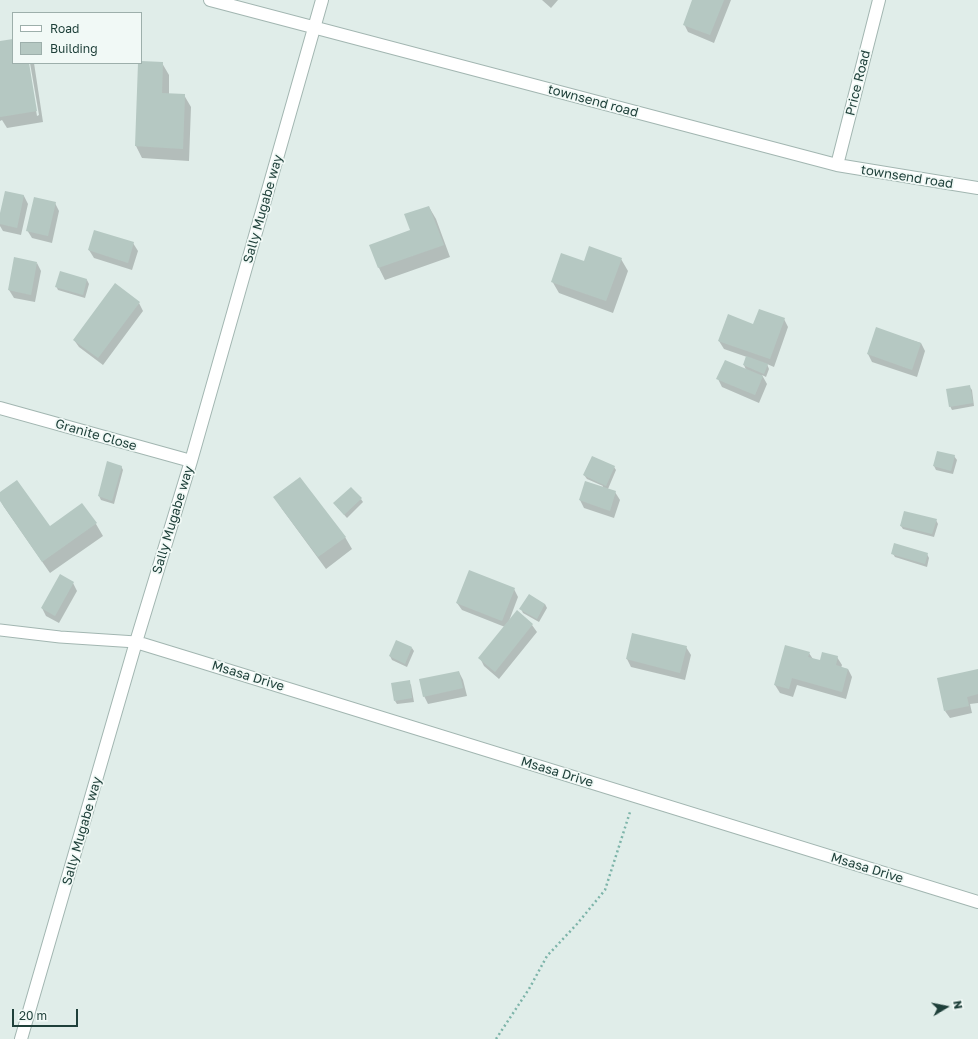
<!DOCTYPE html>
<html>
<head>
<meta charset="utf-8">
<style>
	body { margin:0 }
	#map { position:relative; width:978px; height:1039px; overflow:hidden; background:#e0ede9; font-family:"Golos Text",sans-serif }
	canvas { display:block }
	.legend { position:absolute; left:12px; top:12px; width:130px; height:52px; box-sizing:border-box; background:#f1f9f6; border:1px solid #9dafab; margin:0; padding:5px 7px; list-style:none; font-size:12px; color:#1f403a }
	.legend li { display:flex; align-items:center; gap:8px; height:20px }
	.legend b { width:20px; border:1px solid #9dafab }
	.north { position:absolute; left:926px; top:987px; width:40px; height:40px; -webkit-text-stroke:3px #f1f9f6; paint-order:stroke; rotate:80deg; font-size:11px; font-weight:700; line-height:16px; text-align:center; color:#1f403a }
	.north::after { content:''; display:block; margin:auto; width:14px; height:18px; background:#1f403a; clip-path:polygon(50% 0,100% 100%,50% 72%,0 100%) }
	.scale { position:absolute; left:12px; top:1009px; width:66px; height:18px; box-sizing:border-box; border:2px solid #1f403a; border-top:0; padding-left:5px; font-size:12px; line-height:14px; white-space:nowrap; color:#1f403a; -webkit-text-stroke:3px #f1f9f6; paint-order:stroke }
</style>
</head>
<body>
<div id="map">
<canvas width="978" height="1039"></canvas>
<ul class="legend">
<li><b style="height:5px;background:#fff"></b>Road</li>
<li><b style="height:11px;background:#b5c8c2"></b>Building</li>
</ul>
<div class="north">N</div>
<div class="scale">20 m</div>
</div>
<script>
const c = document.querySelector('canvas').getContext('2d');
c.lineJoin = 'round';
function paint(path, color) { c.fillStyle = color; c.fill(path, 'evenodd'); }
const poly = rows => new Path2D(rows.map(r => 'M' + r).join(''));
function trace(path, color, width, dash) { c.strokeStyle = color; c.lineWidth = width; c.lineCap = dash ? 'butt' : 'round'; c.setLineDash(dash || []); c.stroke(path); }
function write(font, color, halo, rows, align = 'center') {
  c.font = font + ' "Golos Text",sans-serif'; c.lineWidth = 3.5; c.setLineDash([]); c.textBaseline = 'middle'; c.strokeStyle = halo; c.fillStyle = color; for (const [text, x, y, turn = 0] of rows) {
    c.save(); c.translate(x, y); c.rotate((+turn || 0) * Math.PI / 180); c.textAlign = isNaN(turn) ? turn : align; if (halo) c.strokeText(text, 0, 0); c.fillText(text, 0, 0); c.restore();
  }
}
paint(poly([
	[542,0,558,0,551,8],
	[693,0,731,0,714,43,688,32,684,24],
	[13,40,13,63,28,63,37,116,39,115,30,63,34,63,43,122,7,128,2,120,0,121,0,42],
	[141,62,162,63,169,75,169,94,184,95,191,107,189,161,142,158,136,146,139,63,141,63],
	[6,192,24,196,28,204,21,235,3,231,0,226,0,218],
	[55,203,59,211,52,243,32,238,27,230],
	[429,207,436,219,450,257,385,280,379,268,371,245,411,231],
	[133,243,138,251,132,270,94,258,89,250],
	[621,259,628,271,613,313,559,293,552,281],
	[37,263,41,271,35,302,14,298,9,290],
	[87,280,89,284,85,298,58,290,56,286],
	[139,303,143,311,103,365,79,347,74,340],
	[784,319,788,327,774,367,767,364,769,369,766,377,762,375,767,384,759,403,722,387,718,379,746,370,744,365,747,357,724,349,719,341,754,325],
	[876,329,921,343,925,351,917,377,872,362,868,354],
	[969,386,972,390,974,406,952,410,950,406],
	[954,456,957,460,953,474,936,470,934,466],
	[108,463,121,466,123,470,114,504,101,500,99,496],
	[614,467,616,470,608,489,615,492,620,500,614,518,584,508,580,500,602,488,603,486,587,479,584,475],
	[0,493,49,528,82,504,96,524,103,536,50,573,4,507,0,500],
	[275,498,345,537,352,549,326,569,282,509],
	[361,499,363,502,347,518,337,507],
	[936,520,938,524,934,537,903,529,901,526],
	[893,554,927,554,929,558,927,567,895,557],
	[60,576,73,583,77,591,59,623,46,616,42,608],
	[514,589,518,597,509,621,532,625,537,632,499,679,484,666,480,658,505,627,462,610,457,603],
	[545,604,547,608,539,622,523,613,521,609],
	[686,647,691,655,685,680,631,667,627,659],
	[412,648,414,651,407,667,392,660,390,656],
	[809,653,813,659,820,661,837,657,842,665,841,668,848,669,852,677,846,699,797,685,793,697,780,693,775,685],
	[978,670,978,703,970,704,972,713,950,718,945,711],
	[459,672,463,680,467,696,428,704,424,696],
	[409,682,411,685,414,702,397,704,395,701]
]), '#0003');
paint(poly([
	[692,0,724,0,710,35,683,25],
	[13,39,13,63,29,63,37,111,0,117,0,41],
	[141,61,163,62,162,93,185,94,183,149,135,146,138,63,141,63],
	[5,191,24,195,17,228,0,224,0,213],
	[34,197,56,202,48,236,26,231],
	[429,206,444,245,378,268,369,245,410,230,404,214],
	[94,230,134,242,128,263,88,250],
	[589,246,622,258,606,301,551,282,561,253,584,261],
	[14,257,37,262,31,295,8,290],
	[60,271,87,279,83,295,55,287],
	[115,283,140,302,98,358,73,340],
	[759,309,785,318,770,359,718,341,728,314,753,324],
	[876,327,921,343,912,370,867,354],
	[746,356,768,364,764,374,743,365],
	[725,360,763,376,755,395,716,379],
	[970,385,973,403,949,407,946,389],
	[937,451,955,455,951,471,933,466],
	[592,456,615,466,606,486,583,475],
	[107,461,122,466,112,501,98,496],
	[300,477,346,537,318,557,273,497],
	[17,480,50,526,82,503,97,523,42,562,0,501,0,492],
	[585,481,616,491,610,511,579,500],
	[351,487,362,498,344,515,333,503],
	[904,511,937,519,932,534,900,526],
	[894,543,928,553,925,564,891,554],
	[469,570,515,588,502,621,456,603],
	[60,574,74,582,55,616,41,608],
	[529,594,545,604,537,619,519,609],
	[517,610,533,624,495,672,478,658],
	[632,633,687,646,680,673,626,659],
	[396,640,412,647,405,664,389,656],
	[785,645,810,652,808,657,820,660,822,652,838,656,836,665,848,669,842,692,792,678,789,689,774,685],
	[978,669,978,694,967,697,969,706,944,711,937,678],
	[459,671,463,688,423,697,419,679],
	[410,680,412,698,394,701,391,683]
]), '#b5c8c2');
const service = poly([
	[0,630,60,637,136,642]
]);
const minor = poly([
	[210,0,837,165,978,188],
	[837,165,879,0],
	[0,408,191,461],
	[136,642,198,661,978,902],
	[21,1039,136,642,191,461,322,0]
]);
trace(service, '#a2b6b1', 13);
trace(minor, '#a2b6b1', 14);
trace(poly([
	[496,1039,529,989,547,956,577,924,605,890,630,812]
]), '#7db4a9', 2.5, [2, 3]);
trace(service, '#fff', 11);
trace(minor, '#fff', 12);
write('13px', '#1f403a', '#f1f9f6', [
	["Price Road",858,83,-76],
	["townsend road",593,101,15],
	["townsend road",907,177,9],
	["Sally Mugabe way",263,209,-74],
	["Granite Close",96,435,16],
	["Sally Mugabe way",173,520,-73],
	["Msasa Drive",248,676,17],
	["Msasa Drive",557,772,17],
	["Sally Mugabe way",82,831,-74],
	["Msasa Drive",867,868,17]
]);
</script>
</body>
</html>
